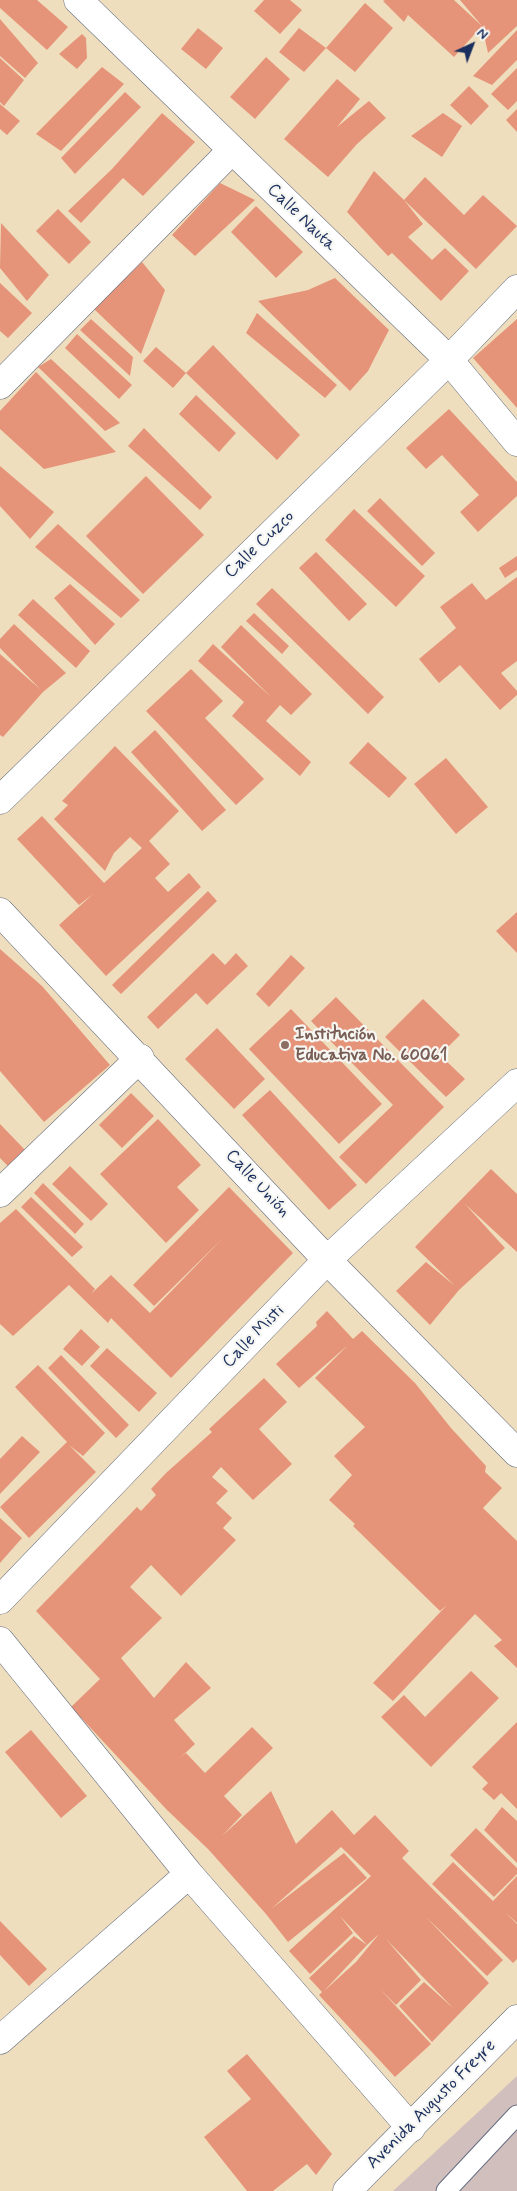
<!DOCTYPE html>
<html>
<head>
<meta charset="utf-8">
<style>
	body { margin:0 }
	#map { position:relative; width:517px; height:2191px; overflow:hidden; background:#efdebd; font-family:Mynerve,sans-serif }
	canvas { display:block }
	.north { position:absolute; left:447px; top:20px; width:50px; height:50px; -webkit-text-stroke:4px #f6f6f2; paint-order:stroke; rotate:43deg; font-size:14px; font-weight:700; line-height:20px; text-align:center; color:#1b2f5e }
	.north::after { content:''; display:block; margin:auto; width:18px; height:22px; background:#1b2f5e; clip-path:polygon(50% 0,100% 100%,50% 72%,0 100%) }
</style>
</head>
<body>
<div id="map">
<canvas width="517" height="2191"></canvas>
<div class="north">N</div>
</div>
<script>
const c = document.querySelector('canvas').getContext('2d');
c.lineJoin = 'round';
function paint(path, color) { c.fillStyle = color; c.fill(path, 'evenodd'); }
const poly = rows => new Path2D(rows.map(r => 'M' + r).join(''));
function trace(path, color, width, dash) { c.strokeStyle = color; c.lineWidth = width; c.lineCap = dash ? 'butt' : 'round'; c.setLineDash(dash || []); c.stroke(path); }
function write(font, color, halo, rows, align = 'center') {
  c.font = font + ' Mynerve,sans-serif'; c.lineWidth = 4.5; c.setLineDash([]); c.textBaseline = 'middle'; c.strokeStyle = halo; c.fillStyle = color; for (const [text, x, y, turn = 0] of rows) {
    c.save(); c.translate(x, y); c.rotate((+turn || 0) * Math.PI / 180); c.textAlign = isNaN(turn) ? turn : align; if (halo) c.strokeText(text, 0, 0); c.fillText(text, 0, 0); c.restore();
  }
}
paint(poly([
	[517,2076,517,2191,393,2191]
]), '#d1bfbe');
paint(poly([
	[0,0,37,0,68,27,47,50,0,8],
	[264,0,290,0,302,10,280,34,254,11],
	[385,0,454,0,482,26,454,57,408,15,404,22,383,1],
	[460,0,517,0,517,26,488,53,482,26],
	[365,3,393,28,355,72,326,48,304,72,279,52,299,28,326,48],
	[0,19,38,63,25,78,0,56],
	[198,28,223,48,206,69,181,49],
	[517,30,517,60,492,85,473,76],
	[82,34,86,38,87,58,77,69,59,54],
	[266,57,290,79,255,119,230,97],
	[0,58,24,80,4,106,0,102],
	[102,67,124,84,61,151,36,134],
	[517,68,517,101,508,110,491,94],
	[337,79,360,99,337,127,369,101,386,118,357,144,328,177,284,139],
	[469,86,489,106,471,125,450,105],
	[125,92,141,107,75,174,61,158],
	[0,104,20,121,7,135,0,129],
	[517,109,517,132,506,120],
	[162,113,195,142,143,196,123,178,81,223,68,211,112,169],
	[443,113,462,126,442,157,411,136],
	[374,171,404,200,423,224,408,237,432,260,445,248,469,271,441,301,392,253,388,256,347,212],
	[425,177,464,215,483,195,517,226,476,269,404,200],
	[220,183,255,200,195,256,172,235],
	[256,206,303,252,276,278,231,232],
	[58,209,91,242,69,264,36,231],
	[1,223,49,275,27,301,0,268],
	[142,262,165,290,141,354,94,309],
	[335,278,389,330,368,371,350,391,258,301,308,290],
	[0,283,32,313,8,338,0,331],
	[257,313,337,385,325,398,246,333],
	[91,319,133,357,130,376,80,330],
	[517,319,517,408,473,358],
	[77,334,132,385,119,399,65,348],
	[213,345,300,435,277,460,186,373,173,388,143,361,156,347,186,373],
	[51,359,120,423,105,431,38,367],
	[36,372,116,452,44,469,0,429,0,411],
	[196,395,236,433,219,452,179,414],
	[449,409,517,482,517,496,478,532,460,512,479,495,442,455,426,469,406,448],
	[144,428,212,497,200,510,128,446],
	[0,466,54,512,30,539,0,506],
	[146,476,204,535,143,594,86,536],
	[380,498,435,553,422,566,367,511],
	[354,509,425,576,396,607,325,540],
	[58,524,140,600,121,618,35,547],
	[316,552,367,604,349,621,299,568],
	[517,556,517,570,505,578,499,568],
	[517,577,517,661,501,673,517,691,517,695,500,710,460,665,439,683,419,659,456,628,440,607,472,583,486,600],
	[70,584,115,624,95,645,54,598],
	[272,588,384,697,368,714,256,604],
	[33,599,90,651,76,668,18,615],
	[254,613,289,646,282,654,246,621],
	[14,624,66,673,43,692,3,737,0,735,0,654,40,689,0,648,0,639],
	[241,625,312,694,291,715,280,705,266,721,311,762,300,776,232,716,244,702,198,661,213,644,271,697,221,647],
	[191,669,223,701,205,718,264,779,236,805,146,711],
	[155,730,226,810,202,831,131,752],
	[368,742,407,778,389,798,349,763],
	[115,746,179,811,149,841,170,864,155,878,168,892,189,873,201,887,106,976,59,925,93,894,79,905,17,839,42,816,104,883,142,848,130,837,114,853,105,871,54,819,68,805,62,801],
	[446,758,488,807,456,834,414,784],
	[208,891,217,901,121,994,112,985],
	[517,912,517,953,496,931],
	[0,949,42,986,110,1065,44,1122,0,1071],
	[213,953,225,965,236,953,248,966,207,1005,196,993,158,1029,147,1017],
	[291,955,305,968,269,1007,256,994],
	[336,997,444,1107,366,1184,339,1157,393,1105,311,1021],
	[423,999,460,1035,440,1055,465,1079,446,1097,385,1037],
	[291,1009,382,1104,339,1144,249,1049],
	[217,1028,265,1079,234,1109,185,1059],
	[270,1090,357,1185,329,1210,242,1115],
	[131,1093,154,1116,122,1148,99,1125],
	[158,1119,201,1165,177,1187,199,1210,166,1243,100,1174],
	[0,1124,27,1152,10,1168,0,1158],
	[70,1166,108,1204,91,1221,52,1184],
	[491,1169,517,1194,517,1252,465,1204,505,1248,459,1290,430,1325,396,1291,426,1262,455,1286,415,1247],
	[43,1183,84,1224,75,1234,34,1193],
	[229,1187,293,1253,171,1378,111,1318,108,1323,69,1285,13,1336,0,1324,0,1223,16,1209,95,1289,91,1294,111,1275,150,1313,222,1239,154,1306,133,1285],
	[31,1197,83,1247,72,1257,21,1207],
	[327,1311,353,1339,362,1331,415,1383,451,1428,486,1466,485,1472,502,1488,483,1508,517,1541,517,1668,494,1646,502,1640,475,1614,393,1701,373,1683,447,1605,440,1611,353,1526,355,1524,329,1500,352,1475,334,1456,365,1427,315,1378,348,1345,299,1388,276,1364,317,1326,316,1322],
	[81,1329,100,1347,82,1366,63,1349],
	[107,1348,157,1393,139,1412,90,1366],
	[61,1355,129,1425,116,1438,48,1368],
	[38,1365,105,1433,83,1456,69,1445,96,1472,29,1538,0,1507,67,1442,15,1387],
	[264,1378,287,1402,259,1429,292,1464,253,1500,221,1467,212,1477,228,1491,216,1503,232,1518,223,1528,236,1540,181,1596,151,1565,130,1587,162,1618,121,1658,154,1698,186,1662,211,1688,174,1720,195,1744,180,1758,186,1753,205,1773,252,1727,273,1748,224,1796,242,1815,222,1836,271,1791,296,1844,332,1810,354,1835,375,1815,409,1851,402,1858,503,1960,487,1976,426,1917,489,1983,432,2042,399,2006,424,1982,453,2008,386,1939,421,1980,396,2005,380,1989,431,2044,395,2077,319,1995,322,1992,309,1978,354,1936,367,1945,340,1916,353,1933,310,1974,289,1951,371,1876,341,1847,271,1909,344,1853,367,1878,288,1942,266,1914,208,1849,167,1810,71,1707,100,1679,36,1611,137,1507,141,1511,156,1495,151,1489,166,1473,212,1432,209,1429],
	[379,1934,356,1962,324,1991,367,1945],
	[22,1436,40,1452,0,1494,0,1459],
	[0,1518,22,1538,0,1563],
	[471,1671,499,1698,431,1767,381,1717,404,1695,425,1717],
	[517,1722,517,1809,501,1793,494,1800,482,1789,488,1783,472,1767],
	[31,1730,87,1796,61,1818,5,1752],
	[502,1807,517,1821,517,1863,484,1830],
	[476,1828,517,1868,517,1874,494,1897,450,1855],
	[453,1862,493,1901,517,1876,517,1923,505,1912,517,1924,517,1959,513,1963,432,1884],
	[0,1921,47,1969,29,1986,0,1955],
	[247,2054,332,2154,316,2175,307,2164,273,2191,247,2191,204,2137,251,2099,227,2071]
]), '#e69479');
const service = poly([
	[446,2191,517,2115]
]);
const minor = poly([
	[78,0,449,360,517,442],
	[0,385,232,150],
	[0,800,449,360,517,289],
	[0,912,327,1260,517,1453],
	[0,1193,140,1058],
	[0,1600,327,1260,517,1083],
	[0,1641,189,1874,411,2128],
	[0,2040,189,1874]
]);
const secondary = poly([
	[347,2191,517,2019]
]);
trace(service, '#656c7f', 21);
trace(minor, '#656c7f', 29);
trace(secondary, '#656c7f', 29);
trace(service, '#fff', 19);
trace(minor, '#fff', 28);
trace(secondary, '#fff', 28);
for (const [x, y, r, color] of [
	[285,1045,5,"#8d6e63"]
]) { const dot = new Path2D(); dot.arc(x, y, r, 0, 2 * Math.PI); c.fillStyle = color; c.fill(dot); trace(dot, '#f6f6f2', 2); }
write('18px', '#1b2f5e', '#f6f6f2', [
	["Calle Nauta",301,218,44],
	["Calle Cuzco",260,545,-44],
	["Calle Unión",257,1184,47],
	["Calle Misti",254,1337,-46],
	["Avenida Augusto Freyre",432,2105,-45]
]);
write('bold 18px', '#785e54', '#f6f6f2', [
	["Institución",295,1035],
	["Educativa No. 60061",295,1056]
], 'left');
</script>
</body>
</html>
